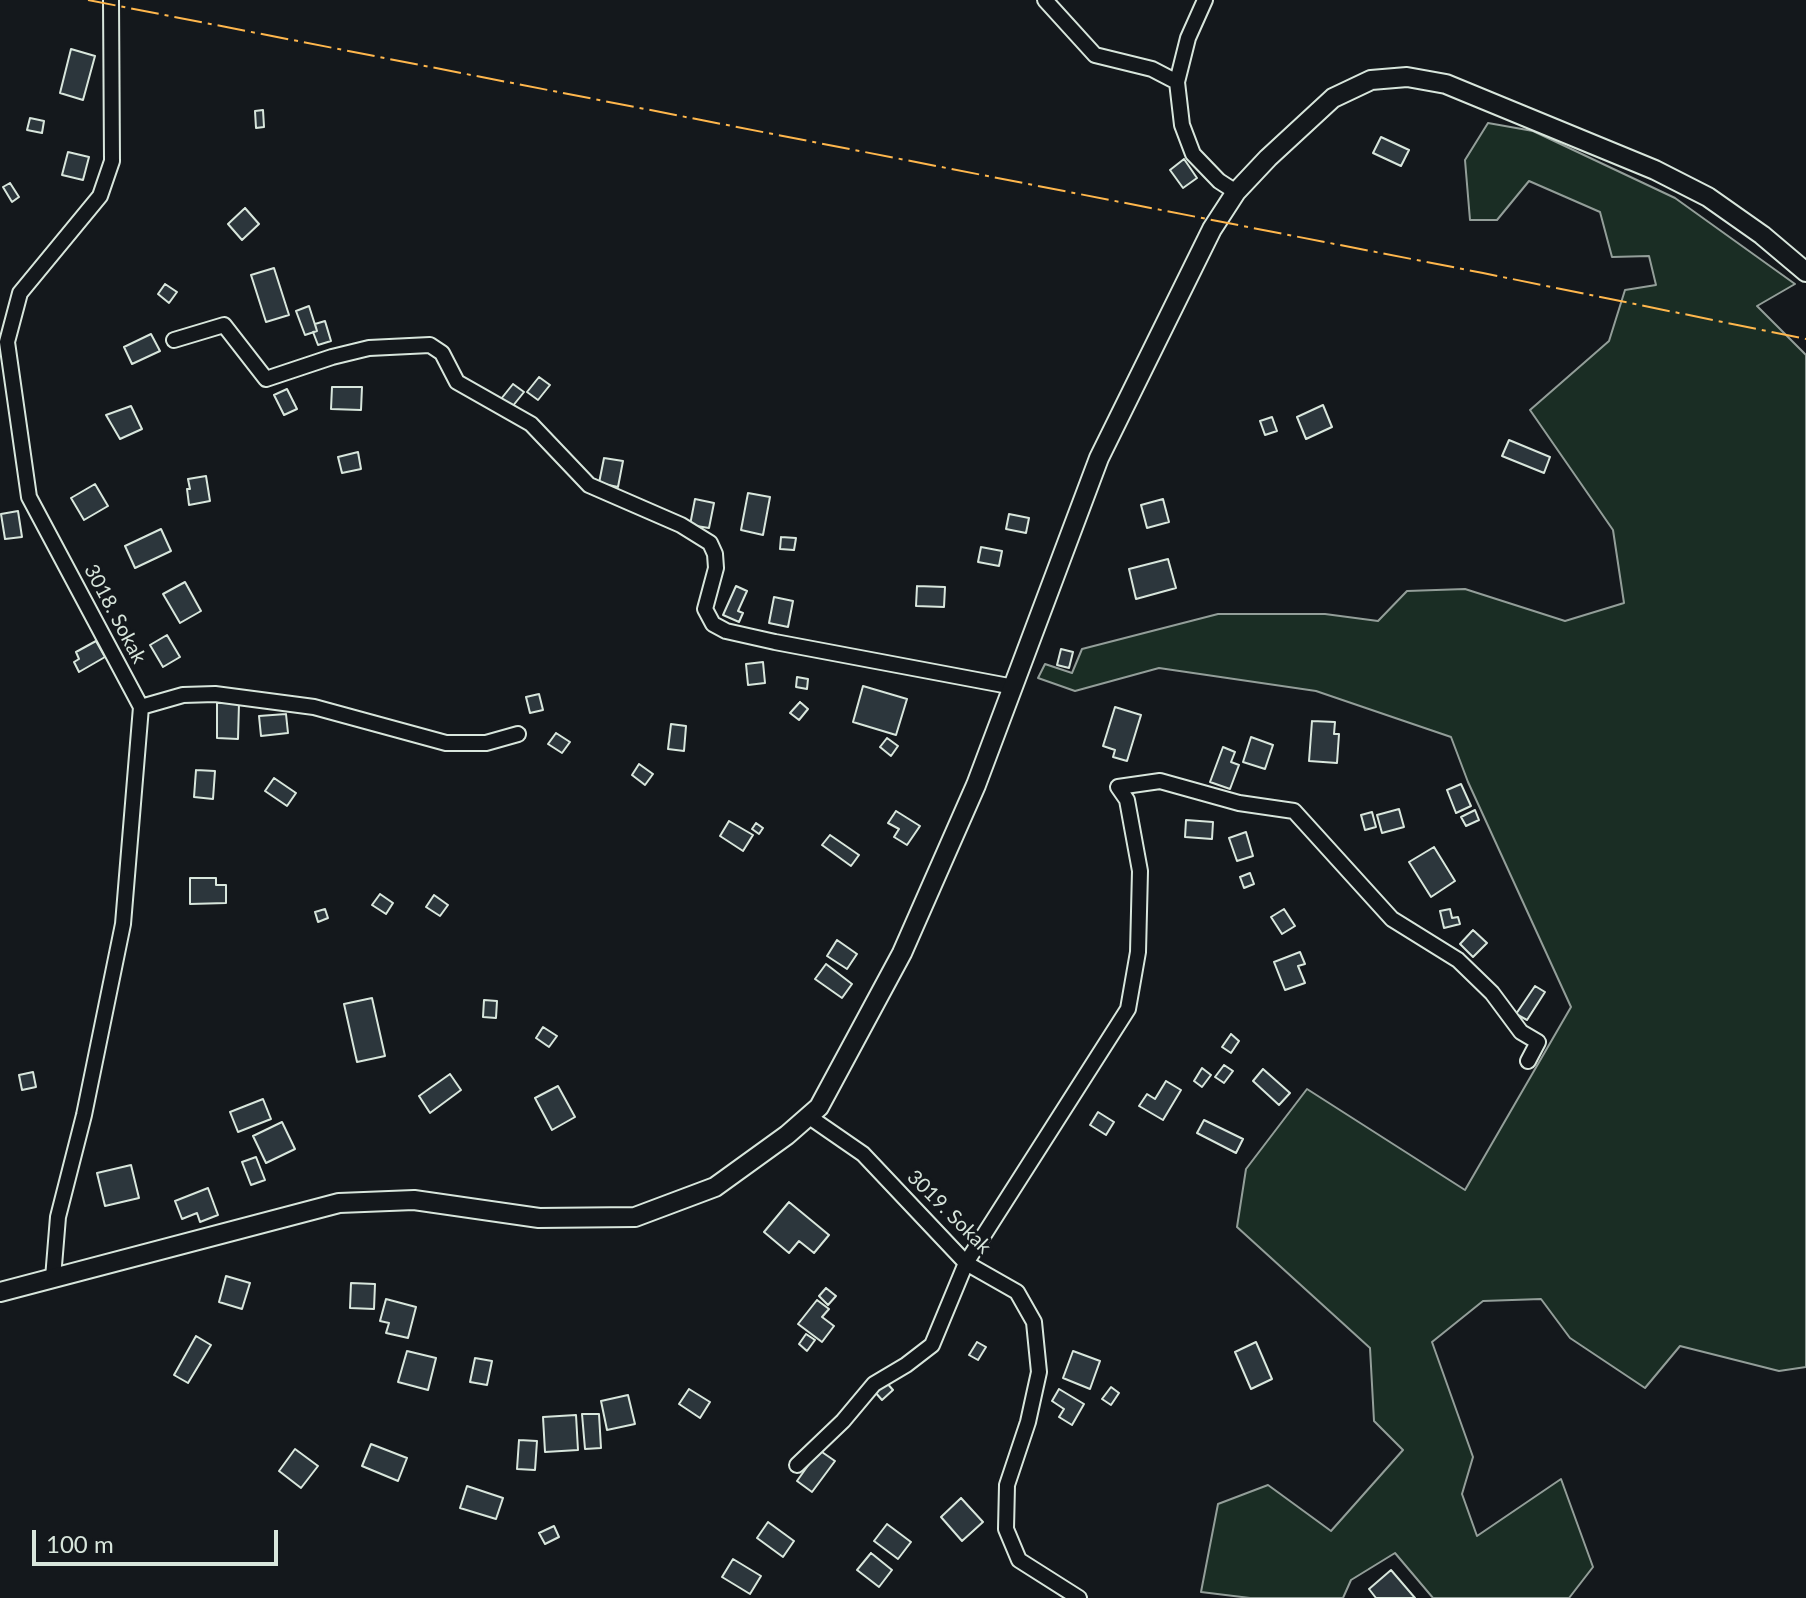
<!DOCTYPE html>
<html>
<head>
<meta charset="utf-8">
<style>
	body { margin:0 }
	#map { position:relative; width:1806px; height:1598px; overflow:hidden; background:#14181c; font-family:Lato,sans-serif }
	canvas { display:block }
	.scale { position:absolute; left:32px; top:1530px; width:246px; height:36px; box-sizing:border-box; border:4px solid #d8e6dc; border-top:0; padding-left:10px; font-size:24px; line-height:28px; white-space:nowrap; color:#d8e6dc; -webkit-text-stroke:6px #14181c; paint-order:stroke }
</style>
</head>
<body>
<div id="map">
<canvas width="1806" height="1598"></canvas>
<div class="scale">100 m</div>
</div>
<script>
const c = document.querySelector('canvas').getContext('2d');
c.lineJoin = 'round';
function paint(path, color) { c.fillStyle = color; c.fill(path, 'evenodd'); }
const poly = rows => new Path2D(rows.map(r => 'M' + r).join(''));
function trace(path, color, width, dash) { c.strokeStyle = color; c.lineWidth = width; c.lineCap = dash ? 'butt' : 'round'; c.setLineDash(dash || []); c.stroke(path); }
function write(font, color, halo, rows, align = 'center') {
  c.font = font + ' Lato,sans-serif'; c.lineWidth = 6; c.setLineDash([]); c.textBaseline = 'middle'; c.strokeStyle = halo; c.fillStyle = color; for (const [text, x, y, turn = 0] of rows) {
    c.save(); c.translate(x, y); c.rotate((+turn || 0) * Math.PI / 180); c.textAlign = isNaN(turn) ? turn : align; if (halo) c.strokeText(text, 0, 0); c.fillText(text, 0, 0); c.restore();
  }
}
const green = poly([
	[1488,123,1533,131,1675,198,1795,284,1757,306,1806,355,1806,1367,1779,1371,1680,1346,1645,1388,1570,1338,1541,1299,1483,1301,1432,1342,1473,1457,1462,1494,1477,1536,1561,1479,1593,1567,1569,1598,1433,1598,1395,1553,1351,1580,1343,1598,1250,1598,1201,1592,1218,1504,1268,1485,1331,1531,1403,1450,1374,1421,1370,1348,1237,1227,1246,1169,1307,1089,1465,1190,1571,1007,1468,782,1451,737,1316,691,1159,668,1075,691,1038,678,1045,664,1072,673,1082,649,1218,614,1325,614,1378,621,1407,591,1465,589,1565,621,1624,603,1613,530,1530,410,1609,341,1625,290,1656,285,1649,256,1612,257,1600,212,1529,181,1497,220,1470,220,1465,160,1488,123]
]);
paint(green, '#1a2d24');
trace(green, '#939e99', 2);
const building = poly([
	[71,49,95,56,83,100,60,93,71,49],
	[263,110,264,127,256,128,255,111,263,110],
	[30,118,44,121,42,133,27,130,30,118],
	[1381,137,1409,150,1401,166,1373,153,1381,137],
	[68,152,89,157,83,180,62,175,68,152],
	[1184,159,1197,178,1183,188,1170,170,1184,159],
	[10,183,19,197,12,202,3,187,10,183],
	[245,208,259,224,242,240,228,224,245,208],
	[274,268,289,315,266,322,251,275,274,268],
	[165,284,177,292,169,303,158,294,165,284],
	[309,306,317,331,305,335,296,311,309,306],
	[325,321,331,341,318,345,313,332,317,331,315,324,325,321],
	[151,334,160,351,132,364,124,347,151,334],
	[539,377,550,385,538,400,527,392,539,377],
	[513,384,524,392,512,407,501,399,513,384],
	[332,387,362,387,361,410,331,409,332,387],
	[287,389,297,409,284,415,274,395,287,389],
	[1323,405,1332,427,1306,439,1297,417,1323,405],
	[131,406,142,429,120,439,106,415,131,406],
	[1272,417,1277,431,1265,435,1260,421,1272,417],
	[1509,440,1550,457,1544,473,1502,456,1509,440],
	[358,452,361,469,342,473,338,457,358,452],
	[604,458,623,461,618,487,599,483,604,458],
	[206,476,210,501,189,505,187,489,190,489,188,479,206,476],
	[95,484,108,506,84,520,71,498,95,484],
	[748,493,770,497,763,535,741,530,748,493],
	[695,499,714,503,709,528,690,525,695,499],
	[1163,499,1169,522,1147,528,1141,505,1163,499],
	[18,511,22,537,5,539,1,514,18,511],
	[1009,514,1029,518,1026,533,1006,529,1009,514],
	[161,529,171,551,135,568,125,546,161,529],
	[781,537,796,538,794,550,780,549,781,537],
	[981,547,1002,551,999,566,978,562,981,547],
	[1168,559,1176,588,1136,599,1129,569,1168,559],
	[185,582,201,611,180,623,163,594,185,582],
	[736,586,747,591,738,611,743,613,739,622,723,615,736,586],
	[917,586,945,587,944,607,916,606,917,586],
	[774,597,793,601,788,627,769,623,774,597],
	[167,635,180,657,163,667,150,645,167,635],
	[96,641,105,657,79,672,74,662,79,659,76,652,96,641],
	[1061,649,1073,652,1069,668,1057,665,1061,649],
	[763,662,765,683,748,685,746,664,763,662],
	[797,677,808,679,807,689,796,687,797,677],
	[863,686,907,699,896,735,853,722,863,686],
	[539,694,543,710,530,713,526,697,539,694],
	[800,702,808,709,799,720,790,713,800,702],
	[217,703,239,703,238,739,217,738,217,703],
	[1115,707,1141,715,1127,761,1113,757,1115,750,1103,746,1115,707],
	[286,714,288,733,261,736,259,716,286,714],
	[1312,721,1335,722,1334,734,1339,734,1337,763,1309,761,1312,721],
	[671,724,686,726,684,751,668,749,671,724],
	[556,733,570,742,562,753,548,744,556,733],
	[1251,737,1273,745,1265,769,1243,762,1251,737],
	[887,738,898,746,891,756,880,747,887,738],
	[1223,747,1235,752,1231,762,1239,765,1230,789,1210,782,1223,747],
	[639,764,653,774,645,785,632,775,639,764],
	[196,770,215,771,213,799,194,797,196,770],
	[274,778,296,793,287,806,265,791,274,778],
	[1461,784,1471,806,1456,813,1447,790,1461,784],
	[1399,809,1404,827,1382,833,1377,815,1399,809],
	[1475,810,1479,820,1466,826,1461,817,1475,810],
	[896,811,920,826,907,845,894,837,899,829,888,823,896,811],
	[1372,812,1376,827,1365,830,1361,815,1372,812],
	[1186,820,1213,822,1212,839,1185,837,1186,820],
	[729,821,753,835,743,851,720,836,729,821],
	[756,823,763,828,759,834,752,829,756,823],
	[1246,832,1253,856,1237,861,1229,838,1246,832],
	[830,835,859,855,851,866,822,845,830,835],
	[1434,847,1455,881,1431,897,1409,862,1434,847],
	[1250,873,1254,884,1244,888,1240,877,1250,873],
	[190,878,216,878,216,885,226,885,226,903,190,904,190,878],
	[380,894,393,903,386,914,372,905,380,894],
	[434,895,448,905,440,916,426,907,434,895],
	[325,909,328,918,318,922,315,912,325,909],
	[1284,909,1295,926,1282,934,1271,917,1284,909],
	[1450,909,1452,918,1458,917,1460,924,1444,928,1440,911,1450,909],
	[1473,930,1487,943,1473,957,1460,944,1473,930],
	[837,940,857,954,847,969,827,956,837,940],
	[1300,952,1305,964,1298,966,1305,983,1285,990,1274,962,1300,952],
	[826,964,852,984,842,998,815,979,826,964],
	[1535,986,1545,992,1527,1020,1516,1014,1535,986],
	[372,998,385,1056,357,1062,344,1004,372,998],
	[484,1000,497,1001,496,1018,483,1017,484,1000],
	[543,1027,557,1036,549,1047,536,1038,543,1027],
	[1231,1034,1239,1041,1231,1053,1222,1047,1231,1034],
	[1224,1065,1233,1071,1224,1083,1215,1077,1224,1065],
	[1202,1068,1211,1075,1202,1087,1194,1081,1202,1068],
	[1263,1069,1290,1093,1279,1105,1253,1081,1263,1069],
	[33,1072,36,1087,22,1090,19,1075,33,1072],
	[450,1074,461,1090,430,1113,419,1096,450,1074],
	[1166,1081,1181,1090,1163,1120,1139,1106,1147,1094,1155,1099,1166,1081],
	[558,1086,575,1117,552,1130,535,1098,558,1086],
	[263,1099,271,1119,238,1132,230,1112,263,1099],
	[1098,1112,1114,1122,1106,1135,1090,1125,1098,1112],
	[1204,1120,1243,1139,1236,1153,1197,1133,1204,1120],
	[282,1122,295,1149,266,1163,253,1136,282,1122],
	[256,1157,265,1180,251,1185,242,1162,256,1157],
	[131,1165,139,1198,105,1206,97,1173,131,1165],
	[208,1188,218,1215,200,1222,197,1213,182,1219,175,1201,208,1188],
	[789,1202,829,1235,814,1253,799,1241,789,1253,764,1232,789,1202],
	[226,1276,250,1283,242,1309,219,1302,226,1276],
	[351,1283,375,1284,374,1309,350,1308,351,1283],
	[826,1288,836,1296,828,1305,819,1296,826,1288],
	[386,1299,416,1307,408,1338,386,1333,389,1323,380,1321,386,1299],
	[817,1300,829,1309,822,1317,834,1326,822,1342,798,1324,817,1300],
	[806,1334,815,1340,807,1351,799,1344,806,1334],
	[196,1336,211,1345,188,1383,174,1375,196,1336],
	[977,1342,986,1347,978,1360,969,1355,977,1342],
	[1256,1342,1272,1379,1251,1389,1235,1352,1256,1342],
	[407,1351,436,1358,428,1390,398,1382,407,1351],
	[1073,1351,1100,1361,1090,1389,1063,1378,1073,1351],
	[475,1358,492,1361,487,1385,470,1382,475,1358],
	[886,1382,893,1390,882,1400,875,1392,886,1382],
	[1111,1387,1119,1393,1111,1405,1102,1399,1111,1387],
	[689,1389,710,1402,700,1418,679,1404,689,1389],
	[1059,1389,1084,1404,1072,1425,1059,1417,1064,1409,1052,1401,1059,1389],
	[628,1395,635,1424,607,1430,601,1401,628,1395],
	[582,1414,599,1414,601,1448,585,1449,582,1414],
	[576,1415,578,1450,545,1452,543,1417,576,1415],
	[519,1440,537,1441,535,1470,517,1469,519,1440],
	[371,1444,407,1458,398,1481,362,1466,371,1444],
	[295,1449,318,1466,301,1488,279,1471,295,1449],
	[819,1450,835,1461,812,1492,797,1481,819,1450],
	[467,1486,503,1498,496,1519,460,1508,467,1486],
	[961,1498,983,1522,962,1541,941,1517,961,1498],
	[768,1522,794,1541,783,1557,757,1538,768,1522],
	[887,1524,911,1542,898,1559,874,1541,887,1524],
	[554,1526,559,1537,545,1544,539,1533,554,1526],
	[871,1553,892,1570,879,1587,857,1570,871,1553],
	[733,1559,761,1576,750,1594,722,1577,733,1559],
	[1391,1570,1415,1598,1376,1598,1369,1589,1391,1570]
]);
paint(building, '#2c363c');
trace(building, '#d8e6dc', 2);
const minor = poly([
	[1045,0,1095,55,1152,69,1177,82,1182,125,1193,154,1219,181,1236,192],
	[1177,82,1188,38,1205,0],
	[174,340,224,325,266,379,332,357,369,348,430,345,442,353,457,382,531,424,589,485,681,525,710,543,715,554,716,568,705,609,713,624,726,631,775,642,1014,687],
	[141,707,183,695,215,694,314,707,446,743,486,743,518,734],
	[808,1116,863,1154,966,1263,1017,1292,1034,1322,1039,1372,1028,1422,1007,1485,1006,1529,1019,1560,1079,1598],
	[53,1278,58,1217,84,1115,123,924,141,707,29,497,7,342,20,293,100,196,112,161,111,0],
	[797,1465,843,1421,874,1384,906,1365,932,1345,966,1263,1128,1009,1138,952,1140,871,1127,800,1118,787,1160,781,1239,803,1294,811,1392,919,1458,960,1492,993,1521,1032,1538,1042,1528,1061]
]);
const tertiary = poly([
	[0,1292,339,1203,414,1200,539,1218,635,1217,715,1187,787,1135,819,1107,902,953,976,785,1099,458,1212,229,1236,192,1268,158,1333,98,1371,80,1407,77,1446,84,1655,170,1708,197,1762,235,1806,272]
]);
trace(minor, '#d8e6dc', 18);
trace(tertiary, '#d8e6dc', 22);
trace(minor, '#14181c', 14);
trace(tertiary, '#14181c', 18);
trace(poly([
	[88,0,1483,273,1806,339]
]), '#ffb74d', 2, [28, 6, 4, 6]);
write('20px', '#d8e6dc', '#14181c', [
	["3018. Sokak",115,614,62],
	["3019. Sokak",949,1212,45]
]);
</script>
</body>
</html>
